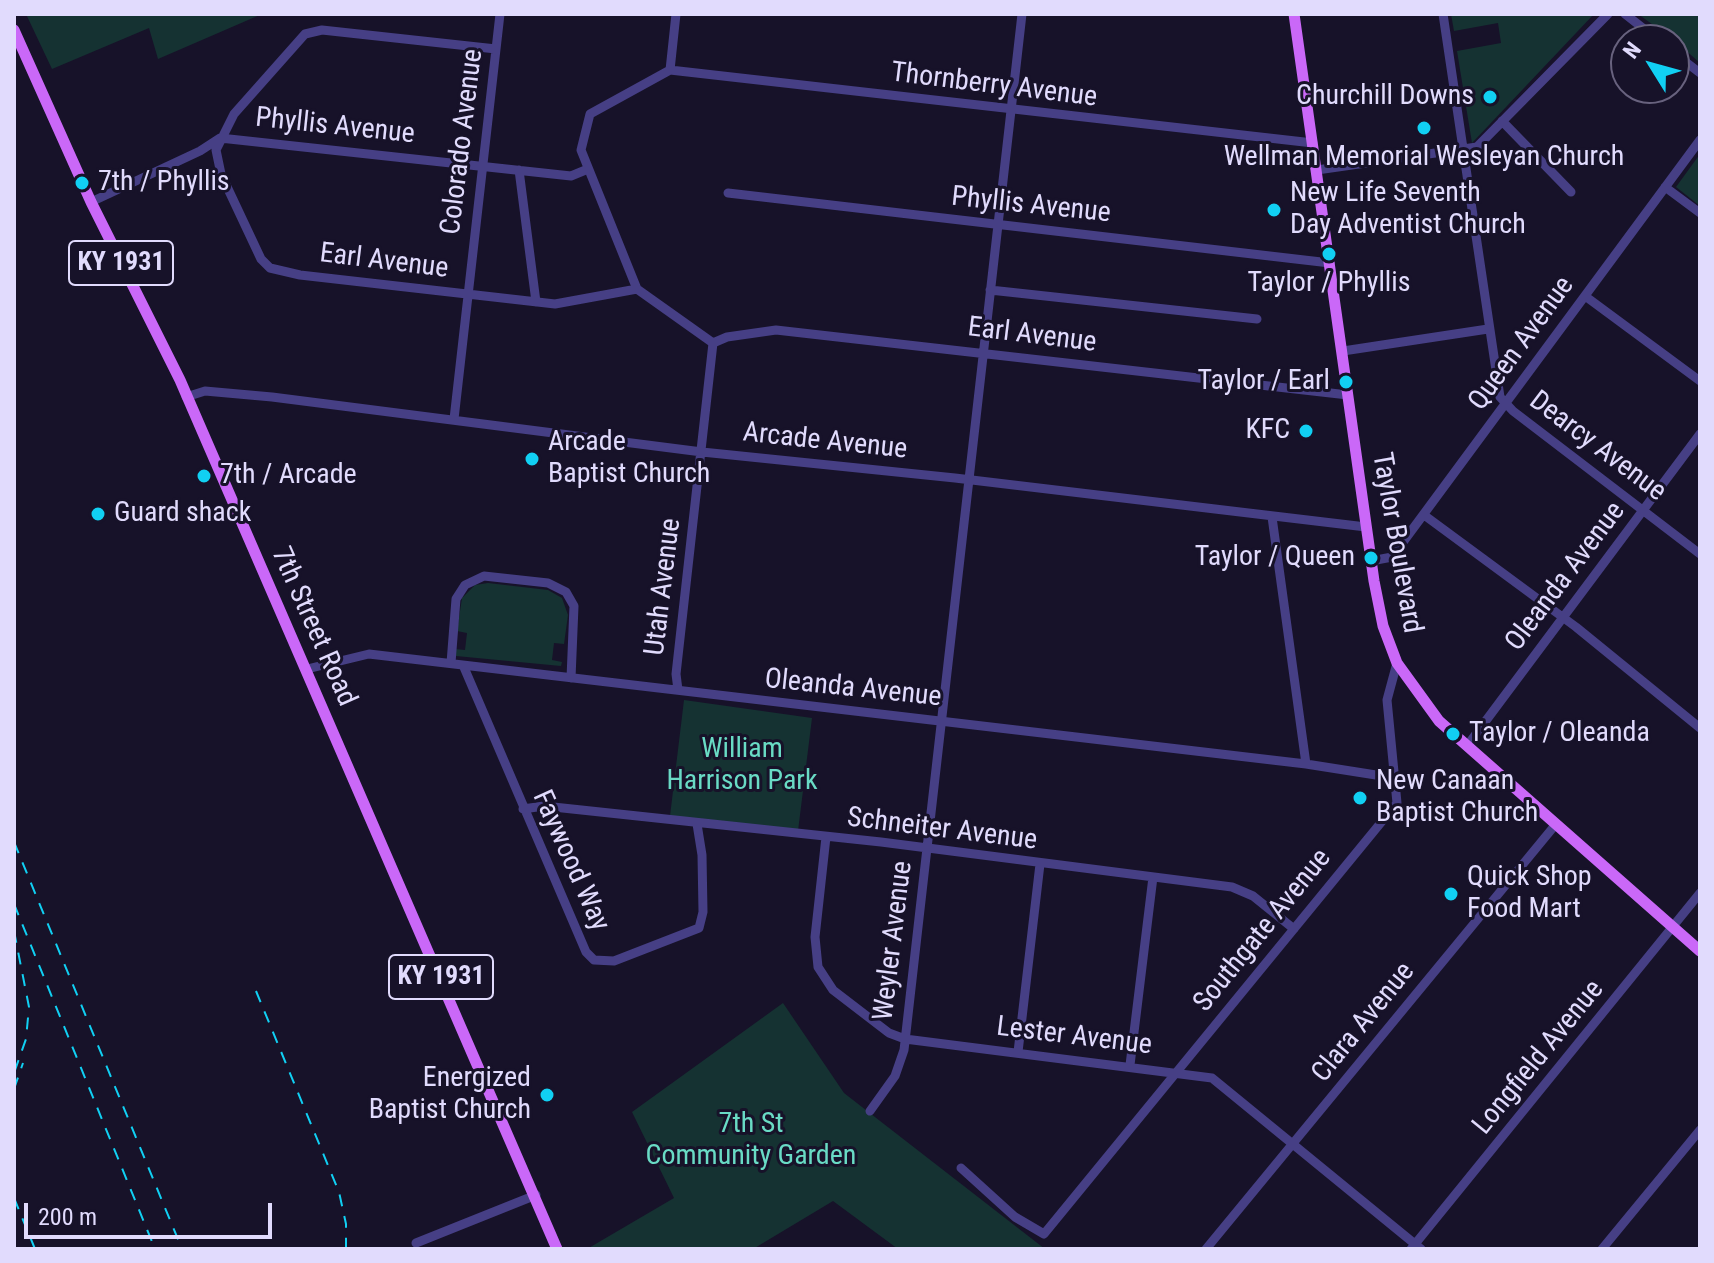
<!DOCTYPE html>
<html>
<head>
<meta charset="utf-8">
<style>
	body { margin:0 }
	#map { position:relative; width:1714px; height:1263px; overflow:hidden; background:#171229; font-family:"Roboto Condensed",sans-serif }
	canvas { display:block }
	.frame { position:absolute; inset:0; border:16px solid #e1dbfd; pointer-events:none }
	.north { position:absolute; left:1610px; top:24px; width:80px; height:80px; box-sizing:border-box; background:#171229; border:2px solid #68627e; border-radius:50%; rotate:307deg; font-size:22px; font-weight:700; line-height:32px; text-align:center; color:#e1dbfd }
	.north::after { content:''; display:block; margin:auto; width:28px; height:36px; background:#11d0f3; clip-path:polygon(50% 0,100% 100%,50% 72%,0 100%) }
	.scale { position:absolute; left:24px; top:1203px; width:248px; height:36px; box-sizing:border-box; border:4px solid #e1dbfd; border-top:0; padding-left:10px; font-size:24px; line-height:28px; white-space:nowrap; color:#e1dbfd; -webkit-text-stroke:6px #171229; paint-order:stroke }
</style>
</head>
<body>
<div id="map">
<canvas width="1714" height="1263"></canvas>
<div class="frame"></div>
<div class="north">N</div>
<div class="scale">200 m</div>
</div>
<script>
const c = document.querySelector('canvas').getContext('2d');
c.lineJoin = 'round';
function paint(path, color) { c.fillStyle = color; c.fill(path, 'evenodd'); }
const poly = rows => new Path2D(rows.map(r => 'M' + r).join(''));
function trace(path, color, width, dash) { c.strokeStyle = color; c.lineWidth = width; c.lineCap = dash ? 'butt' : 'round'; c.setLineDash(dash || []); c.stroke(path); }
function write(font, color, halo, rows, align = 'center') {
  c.font = font + ' "Roboto Condensed",sans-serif'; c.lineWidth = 6; c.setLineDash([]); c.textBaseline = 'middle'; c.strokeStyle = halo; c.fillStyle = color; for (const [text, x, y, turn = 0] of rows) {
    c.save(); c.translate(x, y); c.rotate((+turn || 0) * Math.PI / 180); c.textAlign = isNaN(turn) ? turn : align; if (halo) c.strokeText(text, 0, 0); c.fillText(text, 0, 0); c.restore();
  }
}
paint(poly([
	[26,14,262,14,158,59,149,28,52,69],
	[1451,14,1594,14,1472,143,1457,51,1501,43,1498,23,1454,31],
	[1638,14,1700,14,1700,63,1674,40],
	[1700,154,1700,206,1676,187],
	[488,583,548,590,562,598,568,615,564,644,554,643,552,660,562,662,561,666,456,656,455,649,465,650,467,633,457,631,462,598,475,585],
	[684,700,812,718,798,831,670,816],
	[783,1003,844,1093,1045,1249,898,1249,833,1201,753,1249,587,1249,674,1198,632,1112]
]), '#153232');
trace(poly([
	[676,14,670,70,590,114,581,150,637,289,713,343],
	[1443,14,1500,397,1513,411,1700,554],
	[1625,14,1658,40],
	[496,49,322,30,305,34,234,114,216,150,221,174,261,259,270,268,300,275,555,304,637,289],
	[1674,53,1700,73],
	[670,70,1313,143],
	[1502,121,1571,192],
	[519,170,536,302],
	[1317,170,1477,147,1608,14],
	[1665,187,1700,213],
	[728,193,1330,263],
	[91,202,200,151,220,138,571,176,588,169],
	[990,290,1257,319],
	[1585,296,1700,381],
	[713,343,727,337,776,330,1348,395],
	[1343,351,1488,329],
	[186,397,205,391,272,397,702,452,955,478,1366,527],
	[454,419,500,14],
	[1424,515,1576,627,1700,728],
	[1272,517,1306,764],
	[1371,561,1392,557,1700,140],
	[451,663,456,599,465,585,484,576,548,583,566,592,574,606,571,678],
	[463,665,586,952,594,960,614,961,699,928,703,912,702,855,697,824],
	[307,669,369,654,1306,764,1395,778],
	[678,690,676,674,713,343],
	[1467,746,1700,434],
	[523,809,544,806,881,842,1232,887,1253,896,1294,929],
	[826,837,815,937,818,967,833,990,889,1033,905,1039,1212,1078,1421,1249],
	[1018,1052,1040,864],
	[1130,1065,1153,877],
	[870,1111,895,1076,904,1050,1022,14],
	[961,1168,1015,1217,1044,1234,1397,803,1387,700,1397,663],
	[416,1243,536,1195],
	[1206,1249,1556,824],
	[1411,1249,1700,893],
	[1602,1249,1700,1130]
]), '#463f85', 9);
trace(poly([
	[1294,14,1374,581,1383,626,1397,663,1439,721,1700,951],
	[14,30,91,202,180,380,557,1249]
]), '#ca68f8', 11);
trace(poly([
	[14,842,182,1249],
	[14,904,155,1249],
	[14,931,29,1007,26,1039,14,1073],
	[256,991,339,1192,346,1224,346,1249],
	[14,1089,23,1063],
	[14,1198,35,1249]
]), '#11d0f3', 2, [12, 10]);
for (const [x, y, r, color] of [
	[1490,97,8,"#11d0f3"],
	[1424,128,8,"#11d0f3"],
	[82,183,8,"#11d0f3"],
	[1274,210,8,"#11d0f3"],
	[1329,254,8,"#11d0f3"],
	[1346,382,8,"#11d0f3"],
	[1306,431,8,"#11d0f3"],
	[532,459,8,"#11d0f3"],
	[204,476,8,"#11d0f3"],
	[98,514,8,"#11d0f3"],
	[1371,558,8,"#11d0f3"],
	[1453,734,8,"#11d0f3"],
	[1360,798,8,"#11d0f3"],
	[1451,894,8,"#11d0f3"],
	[547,1095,8,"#11d0f3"]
]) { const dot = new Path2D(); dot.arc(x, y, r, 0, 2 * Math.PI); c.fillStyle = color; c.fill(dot); trace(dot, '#171229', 3); }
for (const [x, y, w] of [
	[121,263,104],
	[441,977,104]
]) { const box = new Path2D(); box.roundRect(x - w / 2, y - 22, w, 44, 6); c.fillStyle = '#171229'; c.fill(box); trace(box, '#e1dbfd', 2); }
write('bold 26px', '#e1dbfd', null, [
	["KY 1931",121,263],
	["KY 1931",441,977]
]);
write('28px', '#e1dbfd', '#171229', [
	["Thornberry Avenue",994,86,7],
	["Phyllis Avenue",335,127,6],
	["Colorado Avenue",463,142,-83],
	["Phyllis Avenue",1031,206,6],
	["Earl Avenue",384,262,7],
	["Earl Avenue",1032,336,7],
	["Queen Avenue",1522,344,-54],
	["Arcade Avenue",825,442,6],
	["Dearcy Avenue",1597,447,37],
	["Taylor Boulevard",1396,543,80],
	["Oleanda Avenue",1566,577,-53],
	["Utah Avenue",664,587,-83],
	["7th Street Road",313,627,66],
	["Oleanda Avenue",853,689,6],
	["Schneiter Avenue",942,830,7],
	["Faywood Way",570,861,66],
	["Southgate Avenue",1263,931,-51],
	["Weyler Avenue",894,941,-83],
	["Clara Avenue",1364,1023,-51],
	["Lester Avenue",1074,1037,7],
	["Longfield Avenue",1539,1058,-51]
]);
write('28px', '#e1dbfd', '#171229', [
	["Churchill Downs",1474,97,"right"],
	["Wellman Memorial Wesleyan Church",1424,158,"center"],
	["7th / Phyllis",98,183],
	["New Life Seventh",1290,194],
	["Day Adventist Church",1290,226],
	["Taylor / Phyllis",1329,284,"center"],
	["Taylor / Earl",1330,382,"right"],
	["KFC",1290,431,"right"],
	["Arcade",548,443],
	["Baptist Church",548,475],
	["7th / Arcade",220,476],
	["Guard shack",114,514],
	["Taylor / Queen",1355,558,"right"],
	["Taylor / Oleanda",1469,734],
	["New Canaan",1376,782],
	["Baptist Church",1376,814],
	["Quick Shop",1467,878],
	["Food Mart",1467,910],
	["Energized",531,1079,"right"],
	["Baptist Church",531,1111,"right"]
], 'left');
write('28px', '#69dbc5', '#171229', [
	["William",742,750],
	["Harrison Park",742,782],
	["7th St",751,1125],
	["Community Garden",751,1157]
]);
</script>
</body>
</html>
